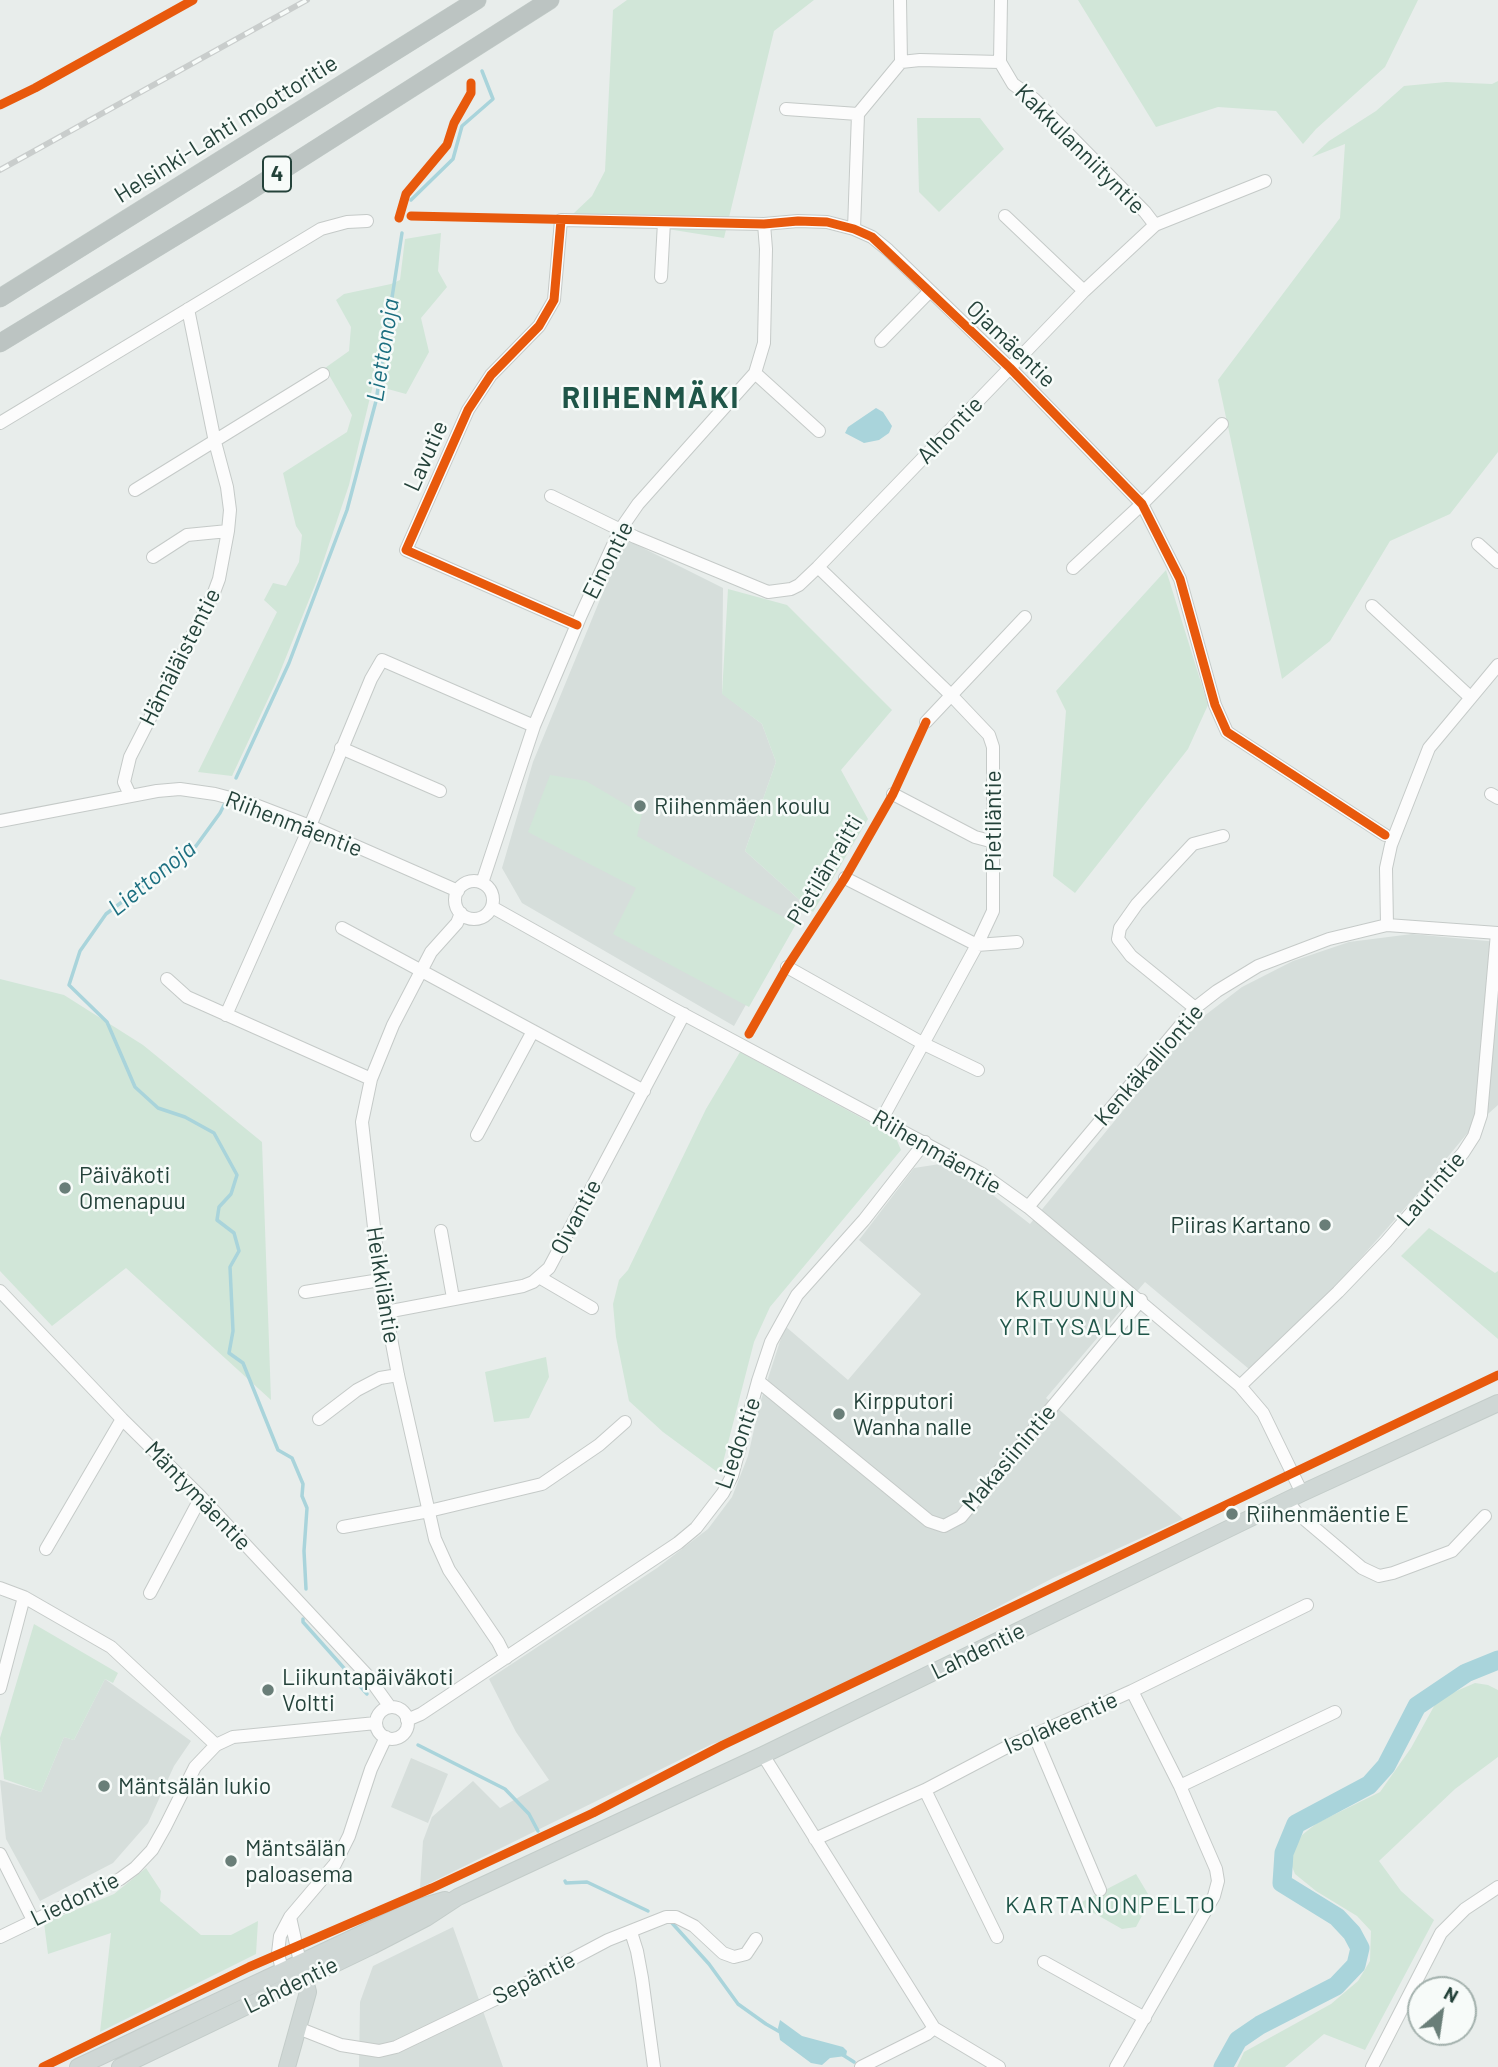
<!DOCTYPE html>
<html>
<head>
<meta charset="utf-8">
<style>
	body { margin:0 }
	#map { position:relative; width:1498px; height:2067px; overflow:hidden; background:#e8edeb; font-family:Barlow,sans-serif }
	canvas { display:block }
	.north { position:absolute; left:1407px; top:1976px; width:70px; height:70px; box-sizing:border-box; background:#f7fbf9; border:2px solid #a3b1ad; border-radius:50%; rotate:29deg; font-size:19px; font-weight:700; line-height:28px; text-align:center; color:#24423a }
	.north::after { content:''; display:block; margin:auto; width:24px; height:32px; background:#697e78; clip-path:polygon(50% 0,100% 100%,50% 72%,0 100%) }
</style>
</head>
<body>
<div id="map">
<canvas width="1498" height="2067"></canvas>
<div class="north">N</div>
</div>
<script>
const c = document.querySelector('canvas').getContext('2d');
c.lineJoin = 'round';
function paint(path, color) { c.fillStyle = color; c.fill(path, 'evenodd'); }
const poly = rows => new Path2D(rows.map(r => 'M' + r).join(''));
function trace(path, color, width, dash) { c.strokeStyle = color; c.lineWidth = width; c.lineCap = dash ? 'butt' : 'round'; c.setLineDash(dash || []); c.stroke(path); }
function write(font, color, halo, rows, align = 'center') {
  c.font = font + ' Barlow,sans-serif'; c.lineWidth = 5; c.setLineDash([]); c.textBaseline = 'middle'; c.strokeStyle = halo; c.fillStyle = color; for (const [text, x, y, turn = 0] of rows) {
    c.save(); c.translate(x, y); c.rotate((+turn || 0) * Math.PI / 180); c.textAlign = isNaN(turn) ? turn : align; if (halo) c.strokeText(text, 0, 0); c.fillText(text, 0, 0); c.restore();
  }
}
paint(poly([
	[625,539,723,588,722,693,762,724,776,762,745,851,803,903,734,1026,522,903,502,868,533,762],
	[1412,934,1498,942,1498,1105,1470,1130,1413,1199,1328,1295,1249,1369,1145,1282,1046,1398,1183,1519,1053,1578,765,1729,712,1744,420,1888,423,1841,432,1817,473,1781,500,1808,549,1780,516,1732,489,1679,657,1568,708,1529,732,1497,748,1456,760,1403,785,1326,848,1380,921,1294,859,1240,914,1168,940,1164,971,1178,1030,1224,1195,1023,1242,987,1293,961,1349,942],
	[105,1679,191,1741,174,1766,148,1823,113,1863,40,1901,6,1839,0,1780,41,1792,64,1737,74,1740],
	[411,1758,448,1774,428,1823,391,1807],
	[453,1927,503,2067,359,2067,360,2002,373,1966]
]), '#d6dedb');
paint(poly([
	[627,0,814,0,774,31,724,238,573,214,592,196,605,171,613,10],
	[1078,0,1418,0,1385,67,1316,129,1303,144,1276,111,1218,107,1156,127],
	[1498,81,1498,452,1450,514,1390,541,1330,641,1282,679,1218,380,1340,218,1345,144,1312,157,1329,141,1376,111,1404,86,1446,82,1492,84],
	[917,118,980,118,1004,149,939,212,919,192],
	[441,233,438,271,447,287,421,318,429,352,406,394,373,385,349,485,317,580,276,682,232,776,198,772,277,612,264,600,273,583,286,586,299,562,302,535,296,526,283,473,347,432,352,415,325,368,349,351,351,327,336,300,344,294,391,284,400,280,405,239],
	[1166,570,1208,705,1188,749,1075,893,1053,876,1066,711,1056,691],
	[728,589,787,605,892,710,841,770,868,819,813,912,745,851,776,762,762,724,722,694],
	[550,775,586,781,642,814,637,836,796,924,749,1007,613,934,636,888,528,832],
	[0,979,64,995,143,1045,262,1142,271,1400,126,1268,52,1326,0,1271],
	[740,1052,895,1136,901,1150,770,1307,754,1342,720,1474,663,1432,629,1401,616,1337,613,1304,619,1280,628,1270,706,1109],
	[1429,1228,1495,1273,1498,1271,1498,1339,1401,1256],
	[546,1357,549,1377,529,1418,494,1422,485,1372],
	[34,1624,118,1673,113,1683,105,1679,74,1740,64,1737,41,1792,4,1779,0,1738],
	[1475,1683,1488,1685,1498,1690,1498,1757,1455,1789,1379,1861,1401,1891,1434,1920,1365,2050,1324,2034,1285,2067,1237,2067,1244,2052,1331,2004,1358,1981,1370,1961,1371,1931,1357,1916,1316,1891,1295,1874,1289,1859,1302,1835,1317,1823,1380,1792,1411,1748,1438,1699],
	[146,1868,161,1891,160,1901,201,1935,231,1935,258,1921,256,1954,100,2032,111,1933,48,1954,44,1923,114,1894],
	[1136,1874,1151,1899,1136,1927,1122,1929,1078,1904]
]), '#d1e6d8');
paint(poly([
	[876,408,883,412,892,426,889,433,879,440,864,443,845,433,848,427],
	[780,2020,802,2036,843,2047,847,2051,846,2056,830,2058,822,2065,811,2063,780,2040,778,2028]
]), '#a9d4db');
trace(poly([
	[411,200,453,159,462,126,493,99,482,71],
	[236,778,289,663,347,510,376,401,402,233],
	[224,805,220,813,196,846,106,914,80,951,69,985,107,1022,135,1087,158,1108,185,1117,214,1133,237,1175,231,1194,219,1207,217,1220,234,1233,239,1251,230,1267,233,1331,229,1353,243,1363,278,1450,292,1458,303,1484,302,1496,307,1508,304,1551,306,1589],
	[303,1619,303,1622,367,1694],
	[418,1745,505,1789,529,1814,538,1831],
	[565,1881,566,1883,587,1882,648,1911],
	[672,1923,709,1964,738,2004,766,2024,780,2032],
	[843,2055,854,2062]
]), '#a9d4db', 3.5);
trace(poly([
	[1223,2067,1238,2040,1260,2025,1336,1986,1356,1965,1360,1948,1352,1933,1337,1917,1282,1883,1284,1853,1296,1824,1369,1785,1386,1766,1417,1706,1466,1673,1498,1660]
]), '#a9d4db', 19);
const minor = poly([
	[900,0,901,62],
	[1000,62,1001,0],
	[786,109,858,114],
	[1005,216,1084,291],
	[854,229,858,114,901,62,920,60,1000,62,1013,84,1034,99,1145,212,1155,225],
	[661,277,664,222],
	[881,341,929,292],
	[755,373,819,431],
	[0,423,321,229,347,222,367,221],
	[135,490,323,374],
	[551,496,635,537,768,592,791,589,799,585,818,567,1084,291,1155,225,1265,181],
	[1478,544,1498,562],
	[153,557,187,535,228,531],
	[818,567,952,696,989,735,993,747,993,911,977,945,882,1119],
	[1073,568,1142,504,1222,424],
	[1372,606,1470,697],
	[577,625,406,550,468,410,491,375,539,326,554,300,561,220,764,224,798,221,827,222,854,229,872,237,888,250,1010,368,1142,504,1180,579,1215,705,1227,732,1385,835],
	[926,722,1025,617],
	[341,748,440,791],
	[893,794,975,837,994,842],
	[1491,794,1498,798],
	[130,795,124,782,130,757,213,595,219,579,228,531,230,510,227,487,215,442,188,309],
	[0,821,157,791,180,789,215,794,253,804,310,826,458,891],
	[845,878,977,945,1017,942],
	'455 900a19 19 0 1 1 38 0a19 19 0 1 1-38 0Z',
	[482,883,534,726,581,615,620,530,638,504,755,373,764,343,766,249,764,224],
	[492,907,670,1007,982,1174,1028,1207,1240,1386,1263,1413,1302,1493],
	[461,913,457,923,431,952,393,1025,371,1079,362,1122,380,1280,398,1375,435,1539,449,1570,498,1642,506,1658],
	[1387,925,1386,868,1391,845,1429,748,1498,665],
	[342,928,644,1091],
	[787,967,924,1044,978,1070],
	[167,979,187,997,371,1079],
	[1195,1008,1131,956,1118,939,1120,928,1137,904,1193,844,1223,836],
	[226,1015,310,826,371,679,382,660,534,726],
	[477,1135,533,1031],
	[1028,1207,1195,1008,1217,991,1258,966,1329,939,1387,925,1498,933],
	[441,1231,453,1298],
	[539,1277,592,1308],
	[0,1291,122,1419,201,1497,367,1675,390,1707],
	[305,1292,380,1280],
	[386,1312,523,1286,533,1282,549,1268,684,1014],
	[758,1381,929,1521,944,1526,961,1517,1141,1300],
	[1240,1386,1338,1292,1386,1242,1463,1153,1474,1136,1481,1115,1497,933],
	[319,1419,357,1390,380,1378,398,1375],
	[1287,1501,1297,1513,1362,1568,1379,1576,1393,1573,1452,1551,1485,1516],
	[343,1527,429,1511,542,1484,599,1445,625,1422],
	[46,1549,122,1419],
	[0,1588,24,1597,111,1647,216,1745],
	[150,1593,201,1497],
	[0,1688,24,1597],
	'376 1723a16 16 0 1 1 32 0a16 16 0 1 1-32 0Z',
	[407,1720,421,1714,678,1543,696,1528,723,1493,732,1476,758,1381,771,1342,797,1295,864,1220,925,1142],
	[1034,1734,1100,1890],
	[763,1755,934,2028,999,2067],
	[1180,1786,1335,1712],
	[925,1790,997,1937],
	[815,1839,925,1790,1005,1748,1132,1691,1307,1605],
	[0,1854,33,1920],
	[290,1917,300,1962],
	[631,1932,637,1951,642,1978,654,2067],
	[0,1937,120,1879,135,1868,152,1850,165,1827,195,1767,216,1745,233,1737,244,1736,376,1723],
	[1044,1962,1145,2018],
	[282,1970,278,1953,280,1936,290,1917,335,1864,349,1836,371,1769,386,1737],
	[298,2028,341,2045,379,2051,396,2047,506,1994,608,1940,666,1917,676,1917,694,1926,723,1953,734,1957,746,1954,756,1939],
	[861,2067,927,2034,934,2028],
	[1116,2067,1214,1896,1218,1881,1216,1869,1180,1786,1132,1691],
	[1372,2067,1441,1933,1465,1909,1498,1887]
]);
const major = poly([
	[78,2067,417,1908,445,1900],
	[120,2067,372,1946,426,1918,458,1897,763,1755,1302,1493,1498,1403],
	[287,2067,308,1992,302,1968]
]);
const highway = poly([
	[0,298,477,0],
	[0,343,245,194,550,0]
]);
trace(minor, '#c5cac8', 14);
trace(major, '#c3ccc9', 18);
trace(highway, '#c3ccc9', 19);
trace(minor, '#fcfcfc', 12);
trace(major, '#cfd7d5', 16);
trace(highway, '#bcc4c2', 18);
const rail = poly([
	[0,170,307,0]
]);
trace(rail, '#c9cdcc', 6);
trace(rail, '#f7fbf9', 3.5, [10]);
trace(poly([
	[0,105,35,88,193,0],
	[411,216,764,224,798,221,827,222,854,229,872,237,1010,368,1142,504,1180,579,1215,705,1227,732,1385,835],
	[399,218,406,194,447,145,454,123,471,93,471,83],
	[561,220,554,300,539,326,491,375,468,410,406,550,577,625],
	[749,1034,787,967,845,878,893,794,926,722],
	[43,2067,249,1967,432,1888,593,1813,723,1745,1498,1375]
]), '#e8590c', 9);
for (const [x, y, r, color] of [
	[640,806,7,"#697e78"],
	[65,1188,7,"#697e78"],
	[1325,1225,7,"#697e78"],
	[839,1414,7,"#697e78"],
	[1232,1514,7,"#697e78"],
	[268,1690,7,"#697e78"],
	[104,1786,7,"#697e78"],
	[231,1861,7,"#697e78"]
]) { const dot = new Path2D(); dot.arc(x, y, r, 0, 2 * Math.PI); c.fillStyle = color; c.fill(dot); trace(dot, '#f7fbf9', 2.5); }
for (const [x, y, w] of [
	[277,174,28]
]) { const box = new Path2D(); box.roundRect(x - w / 2, y - 17.5, w, 35, 5); c.fillStyle = '#f7fbf9'; c.fill(box); trace(box, '#24423a', 2); }
write('bold 21px', '#24423a', null, [
	["4",277,174]
]);
write('23px', '#24423a', '#f7fbf9', [
	["Helsinki-Lahti moottoritie",226,129,-32],
	["Kakkulanniityntie",1080,149,45],
	["Ojamäentie",1011,344,44],
	["Alhontie",950,430,-46],
	["Lavutie",426,456,-66],
	["Einontie",608,560,-63],
	["Hämäläistentie",180,657,-63],
	["Pietiläntie",993,821,-90],
	["Riihenmäentie",294,824,21],
	["Pietilänraitti",825,870,-59],
	["Kenkäkalliontie",1149,1065,-49],
	["Riihenmäentie",937,1152,30],
	["Laurintie",1431,1189,-49],
	["Oivantie",576,1217,-62],
	["Heikkiläntie",383,1285,81],
	["Liedontie",738,1443,-71],
	["Makasiinintie",1009,1458,-50],
	["Mäntymäentie",198,1496,46],
	["Lahdentie",978,1651,-26],
	["Isolakeentie",1061,1723,-24],
	["Liedontie",75,1899,-26],
	["Sepäntie",534,1978,-27],
	["Lahdentie",291,1985,-26]
]);
write('23px', '#24423a', '#f7fbf9', [
	["Riihenmäen koulu",654,806],
	["Päiväkoti",79,1175],
	["Omenapuu",79,1201],
	["Piiras Kartano",1311,1225,"right"],
	["Kirpputori",853,1401],
	["Wanha nalle",853,1427],
	["Riihenmäentie E",1246,1514],
	["Liikuntapäiväkoti",282,1677],
	["Voltti",282,1703],
	["Mäntsälän lukio",118,1786],
	["Mäntsälän",245,1848],
	["paloasema",245,1874]
], 'left');
write('italic 24px', '#1c6f80', '#f7fbf9', [
	["Liettonoja",383,350,-81],
	["Liettonoja",152,878,-39]
]);
c.letterSpacing = '2px';
write('24px', '#1f5548', '#f7fbf9', [
	["KRUUNUN",1076,1299],
	["YRITYSALUE",1076,1327],
	["KARTANONPELTO",1111,1905]
]);
c.letterSpacing = '0px';
c.letterSpacing = '2px';
write('bold 30px', '#1f5548', '#f7fbf9', [
	["RIIHENMÄKI",651,398]
]);
c.letterSpacing = '0px';
</script>
</body>
</html>
